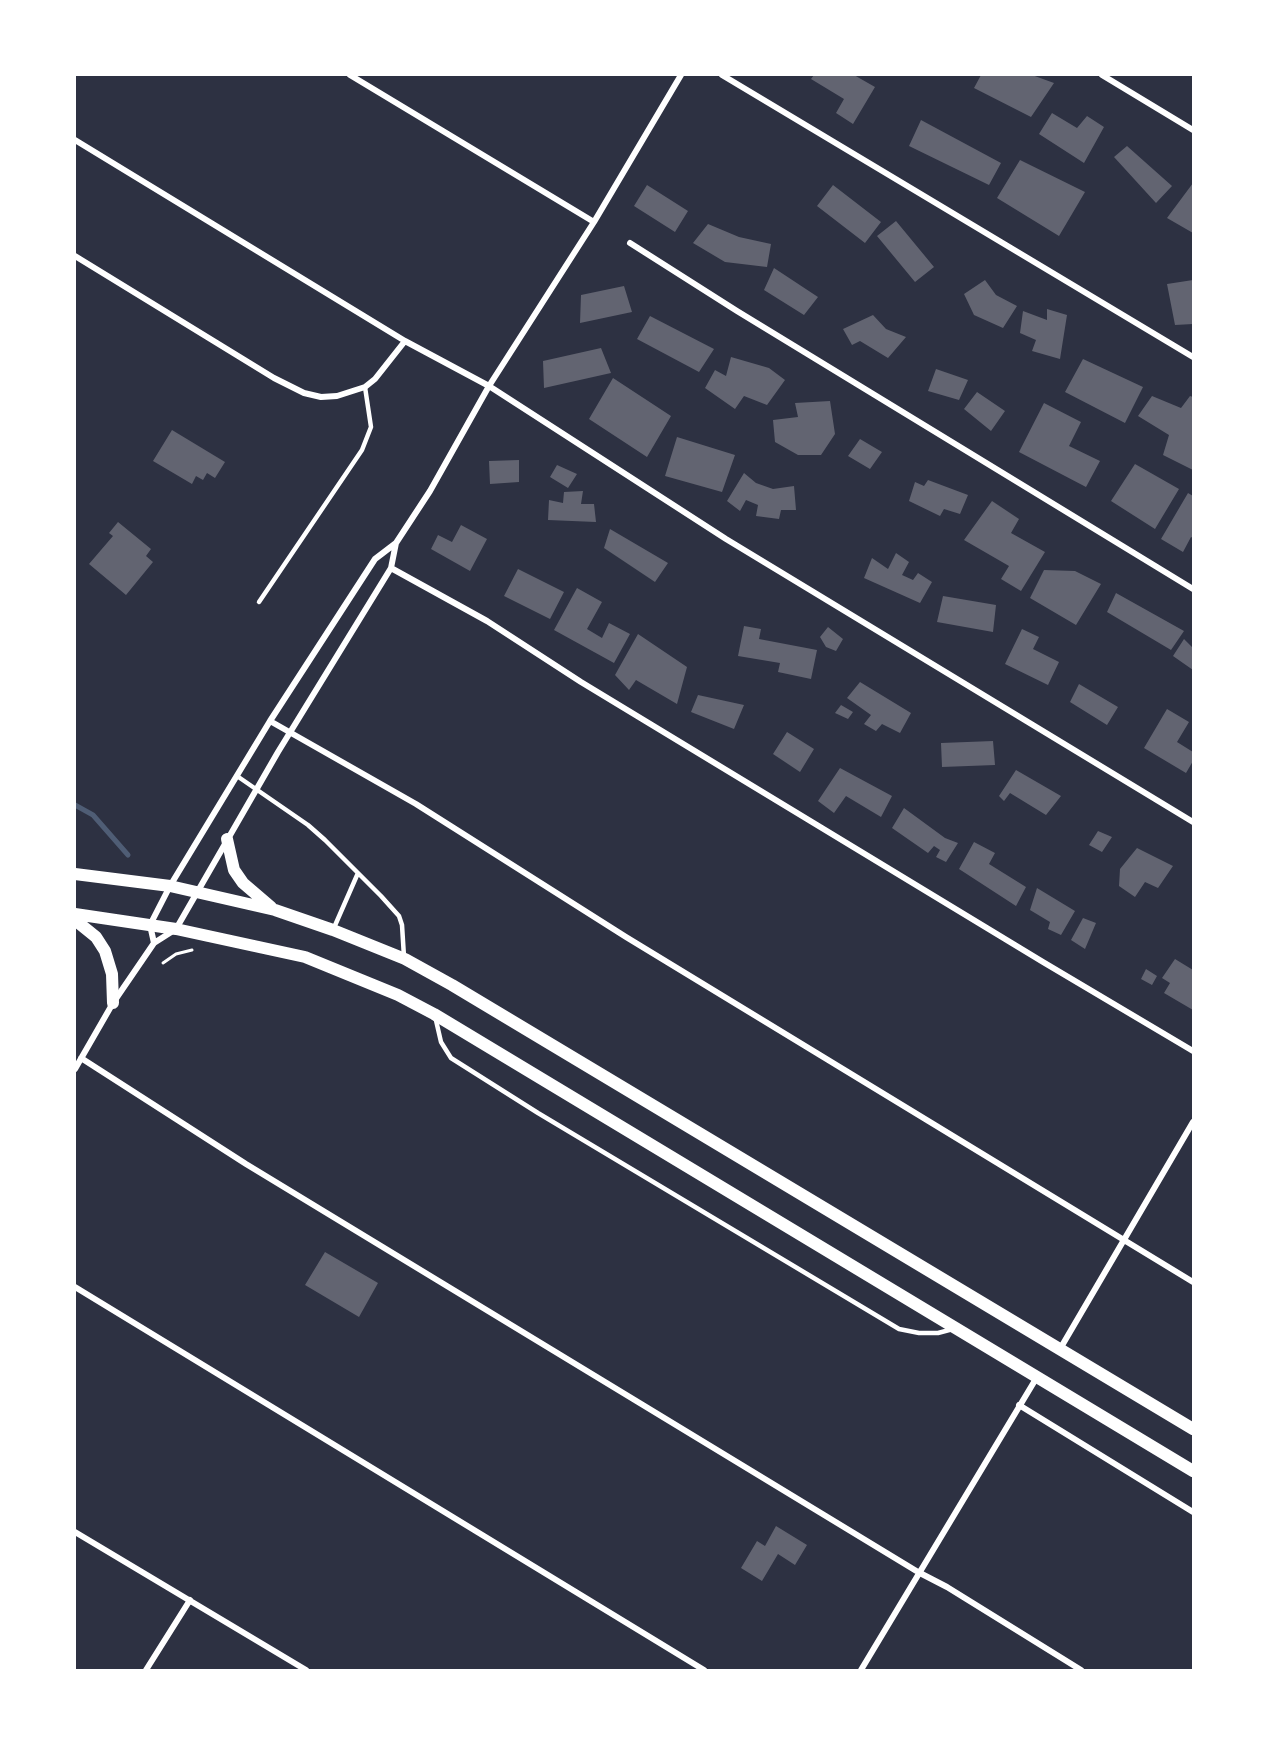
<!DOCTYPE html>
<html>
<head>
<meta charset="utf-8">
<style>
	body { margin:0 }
	#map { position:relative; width:1268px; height:1745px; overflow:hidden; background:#2d3142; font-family:Overpass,sans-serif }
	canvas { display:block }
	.frame { position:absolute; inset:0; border:76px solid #fff; pointer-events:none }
</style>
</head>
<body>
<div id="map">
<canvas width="1268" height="1745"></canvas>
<div class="frame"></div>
</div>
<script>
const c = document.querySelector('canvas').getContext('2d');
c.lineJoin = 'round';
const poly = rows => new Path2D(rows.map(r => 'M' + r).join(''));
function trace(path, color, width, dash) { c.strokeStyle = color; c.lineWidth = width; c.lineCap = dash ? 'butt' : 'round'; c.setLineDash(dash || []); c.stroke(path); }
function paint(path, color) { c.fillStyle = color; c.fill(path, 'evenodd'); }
trace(poly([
	[75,805,93,815,128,855]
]), '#4f5d75', 5);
paint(poly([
	[814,75,854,75,875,87,853,124,836,113,844,99,811,79],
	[981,75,1032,75,1054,83,1031,117,974,88],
	[1052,113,1077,128,1087,116,1104,127,1084,163,1039,134],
	[921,120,1001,163,989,185,909,146],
	[1127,146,1172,186,1156,203,1114,157],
	[1020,160,1085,192,1059,236,997,198],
	[1193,183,1193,233,1167,218],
	[647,185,688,211,675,232,634,206],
	[833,185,881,222,865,243,817,206],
	[896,221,934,267,915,282,877,236],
	[708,224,739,237,771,244,767,267,725,262,693,243],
	[774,268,818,297,804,315,764,290],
	[985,280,996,295,1017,306,1003,328,974,315,964,294],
	[1193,280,1193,324,1175,325,1167,284],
	[624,286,632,312,580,323,581,295],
	[1047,309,1067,315,1060,359,1032,351,1036,340,1020,333,1023,311,1047,320],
	[873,315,886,329,906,337,888,358,860,341,852,345,843,329],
	[650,316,714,349,699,372,637,339],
	[601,348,611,373,544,388,543,361],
	[731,357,769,368,785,380,767,405,744,396,735,409,705,388,715,370,726,376],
	[1083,359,1143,387,1125,423,1065,392],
	[936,369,968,380,959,400,928,391],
	[613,378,671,416,647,457,589,419],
	[977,392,1005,411,991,431,964,409],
	[1152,396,1181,408,1190,396,1193,397,1193,470,1163,455,1169,435,1138,416],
	[830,401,835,434,821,455,798,455,775,442,773,420,798,417,795,403],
	[1044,403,1081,422,1069,446,1100,461,1086,487,1019,452],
	[172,430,225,462,215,478,207,473,203,480,196,476,192,484,153,461],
	[677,437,735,455,722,492,665,476],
	[860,439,882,452,870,469,848,456],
	[519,460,519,482,490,484,489,461],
	[1135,464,1179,489,1155,529,1111,501],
	[557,465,577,474,568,488,550,477],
	[744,473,756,483,773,489,794,486,796,510,781,510,779,519,756,516,758,505,746,500,740,511,727,501],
	[928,480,968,495,960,514,944,509,940,516,909,501,915,482,924,486],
	[583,491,581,504,594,504,596,522,548,520,549,500,563,503,564,492],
	[1188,493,1193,496,1193,538,1191,537,1183,552,1161,539],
	[992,501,1019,519,1011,533,1045,552,1021,591,1001,579,1009,566,964,540],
	[118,522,151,549,146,556,153,562,126,595,89,564,113,536,109,533],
	[461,525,487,539,470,571,431,549,438,535,452,542],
	[610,529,668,563,655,582,604,548],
	[896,553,909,562,902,575,913,580,918,573,932,582,920,603,864,578,872,558,888,569],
	[518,569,564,592,550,619,504,596],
	[1044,570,1075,571,1101,584,1076,625,1030,598],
	[577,588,602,602,587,629,602,638,609,623,630,634,614,663,554,630],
	[1116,593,1184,631,1171,650,1107,612],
	[943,596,996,605,993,632,937,622],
	[744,626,761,629,759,639,817,650,811,679,778,672,780,663,738,656],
	[828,627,843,639,836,651,826,647,820,637],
	[1022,629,1039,637,1033,649,1059,662,1048,685,1005,664],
	[638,634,687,667,677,704,636,680,629,690,615,675],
	[1184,639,1193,648,1193,670,1173,656],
	[860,682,911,713,900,733,882,724,876,731,864,724,871,715,847,698],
	[1079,684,1118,707,1107,725,1070,702],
	[698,695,744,705,734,729,691,712],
	[841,705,853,712,848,719,835,713],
	[1167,709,1189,722,1177,742,1193,752,1193,761,1186,773,1144,748],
	[787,732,814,749,800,772,773,754],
	[993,741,995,765,942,767,941,743],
	[840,768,892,796,881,817,846,796,834,813,818,801],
	[1016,770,1061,796,1046,815,1010,793,1004,801,999,796],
	[904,808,945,838,958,843,946,862,936,857,940,850,934,846,928,853,892,828],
	[1098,831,1112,837,1102,852,1089,845],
	[974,842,995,853,989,864,1026,887,1016,906,959,869],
	[1137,848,1173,866,1158,888,1145,882,1135,897,1119,886,1120,869],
	[1037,888,1075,911,1061,935,1048,929,1050,922,1030,910],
	[1083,918,1096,923,1085,949,1071,940],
	[1175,959,1193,970,1193,1010,1164,993,1170,983,1162,978],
	[1146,969,1157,976,1152,985,1141,979],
	[325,1252,378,1283,359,1317,305,1285],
	[776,1526,807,1545,795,1565,778,1554,762,1581,741,1568,757,1541,765,1546]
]), '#626471');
trace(poly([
	[163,963,176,954,192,950]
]), '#fff', 3);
trace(poly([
	[259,602,362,450,371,427,365,387],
	[237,776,308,825,325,840,381,896,399,916,402,925,404,957],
	[333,930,358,873],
	[435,1016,441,1042,451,1058,538,1113,899,1329,919,1333,938,1333,953,1329]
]), '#fff', 4.5);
trace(poly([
	[350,75,594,222],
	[722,75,1193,357],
	[1102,75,1193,130],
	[75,140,405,341,489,386,726,539,1193,822],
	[630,243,737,311,1193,589],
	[75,256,274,378,304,393,321,397,337,396,365,387,375,379,405,341],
	[391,568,487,621,581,682,1043,962,1193,1051],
	[270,721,416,804,626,937,1193,1282],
	[154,943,150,925,170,886,270,721,375,559,396,543,430,491,489,386,594,222,681,75],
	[81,1058,246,1164,918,1572,947,1587,1081,1670],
	[75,1069,113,1003,154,943,176,929,278,752,391,568,396,543],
	[75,1287,704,1670],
	[1060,1349,1193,1122],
	[1019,1405,1193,1512],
	[75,1532,306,1670],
	[146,1670,190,1600],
	[861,1670,1037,1377]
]), '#fff', 6);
trace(poly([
	[227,839,234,870,243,883,271,907],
	[75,874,170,886,275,910,333,930,405,959,452,985,1193,1429],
	[75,914,176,929,305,957,398,995,434,1014,1193,1471],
	[75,920,96,937,105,951,112,974,113,1003]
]), '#fff', 12);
</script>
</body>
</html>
